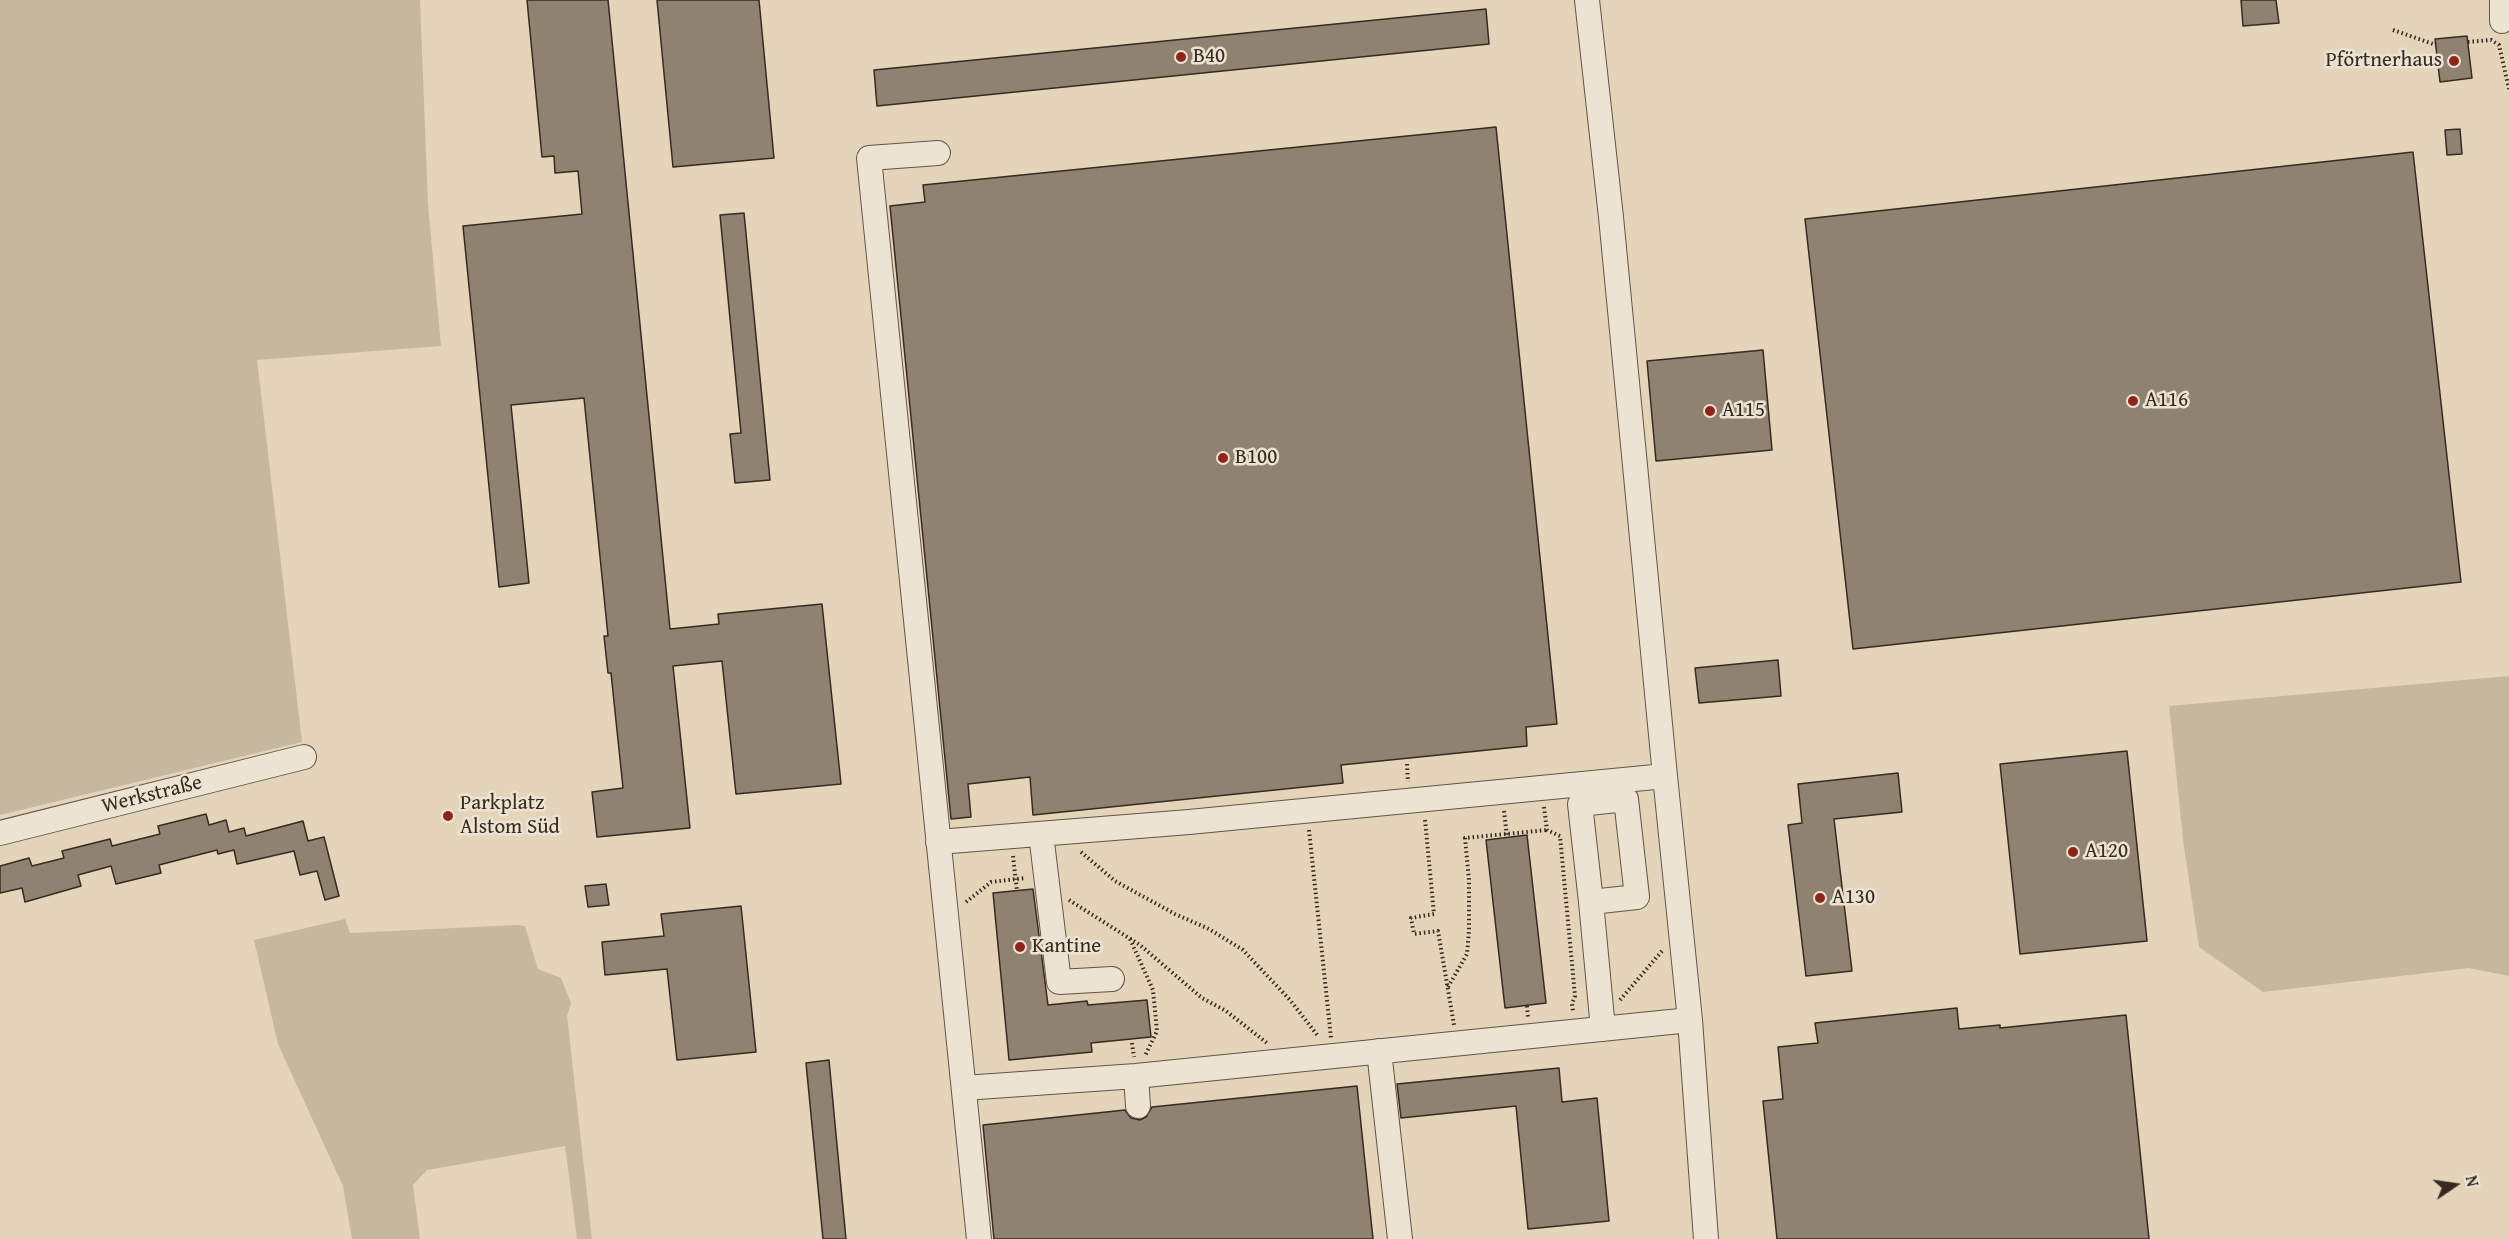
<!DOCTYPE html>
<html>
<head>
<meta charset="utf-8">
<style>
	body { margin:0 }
	#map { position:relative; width:2509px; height:1239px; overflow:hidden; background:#e4d4b9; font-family:"Gentium Book Plus",serif }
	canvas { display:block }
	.north { position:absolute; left:2425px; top:1155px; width:60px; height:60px; -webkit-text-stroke:4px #ede3d2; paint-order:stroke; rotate:77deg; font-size:16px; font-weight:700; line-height:24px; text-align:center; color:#362a21 }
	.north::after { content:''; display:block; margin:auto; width:21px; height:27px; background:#362a21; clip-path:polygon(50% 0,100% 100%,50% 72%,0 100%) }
</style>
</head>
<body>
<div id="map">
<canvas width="2509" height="1239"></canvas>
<div class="north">N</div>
</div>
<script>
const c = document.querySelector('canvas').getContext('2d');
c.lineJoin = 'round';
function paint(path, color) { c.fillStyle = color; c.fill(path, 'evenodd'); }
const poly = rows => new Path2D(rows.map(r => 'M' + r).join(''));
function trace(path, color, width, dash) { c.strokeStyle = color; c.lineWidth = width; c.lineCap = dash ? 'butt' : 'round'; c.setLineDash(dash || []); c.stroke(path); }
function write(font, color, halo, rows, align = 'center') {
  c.font = font + ' "Gentium Book Plus",serif'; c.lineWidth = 5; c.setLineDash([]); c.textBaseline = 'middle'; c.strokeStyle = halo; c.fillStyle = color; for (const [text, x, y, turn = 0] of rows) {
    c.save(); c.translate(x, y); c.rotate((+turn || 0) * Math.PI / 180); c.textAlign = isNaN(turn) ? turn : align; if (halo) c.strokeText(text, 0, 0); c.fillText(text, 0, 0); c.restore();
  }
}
paint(poly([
	[0,0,420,0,428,204,441,346,257,360,302,742,0,815],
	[2509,676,2509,976,2469,968,2263,992,2199,947,2184,847,2169,706],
	[345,919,350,933,517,925,525,926,538,969,561,978,571,1003,567,1016,592,1239,577,1239,565,1146,427,1170,413,1185,420,1239,352,1239,343,1186,278,1044,254,940]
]), '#c6b79f');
const building = poly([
	[527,0,608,0,670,629,719,624,718,614,822,604,841,784,736,794,722,661,673,666,690,828,597,837,592,792,623,788,611,673,608,673,604,636,608,636,584,398,511,405,529,583,499,587,463,226,582,214,578,171,555,173,554,156,542,157,527,0],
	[657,0,759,0,774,158,673,167,657,0],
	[2241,0,2276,0,2279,23,2243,26,2241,0],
	[1486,9,1489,44,877,106,874,70,1486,9],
	[2467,36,2472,78,2440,82,2435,39,2467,36],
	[1496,127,1557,724,1526,727,1527,746,1341,765,1343,783,1033,815,1030,777,968,784,971,817,951,819,890,206,925,202,923,185,1496,127],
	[2460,129,2462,154,2447,155,2445,130,2460,129],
	[2413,152,2461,582,1853,649,1805,219,2413,152],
	[744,213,770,480,735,483,730,434,741,433,720,215,744,213],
	[1763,350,1772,450,1656,461,1647,361,1763,350],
	[1778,660,1781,696,1699,703,1695,668,1778,660],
	[2127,751,2147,941,2020,954,2000,764,2127,751],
	[1898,773,1902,812,1834,819,1852,971,1806,976,1788,825,1802,823,1798,784,1898,773],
	[206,814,209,825,226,820,229,832,244,828,246,836,303,821,308,841,324,837,339,896,325,900,317,871,300,875,294,851,237,864,234,850,218,854,217,850,159,865,161,873,116,884,111,866,78,875,81,886,25,902,22,888,0,893,0,866,29,858,32,866,64,858,62,851,110,839,112,846,160,834,158,826,206,814],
	[1527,835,1546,1003,1505,1008,1486,840,1527,835],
	[606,884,609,905,588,907,585,886,606,884],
	[1033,889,1048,1005,1087,1001,1088,1005,1147,1000,1151,1037,1091,1043,1092,1052,1009,1060,993,893,1033,889],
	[741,906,756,1052,677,1060,667,969,605,975,602,942,664,936,661,914,741,906],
	[1957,1008,1959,1029,2000,1025,2000,1028,2126,1015,2149,1239,1777,1239,1763,1101,1783,1099,1778,1047,1818,1043,1815,1023,1957,1008],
	[829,1060,842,1198,846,1239,823,1239,806,1063,829,1060],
	[1559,1068,1562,1102,1597,1098,1609,1221,1528,1229,1516,1106,1401,1118,1397,1084,1559,1068],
	[1357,1086,1373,1239,994,1239,983,1125,1125,1110,1131,1118,1140,1120,1146,1117,1152,1107,1357,1086]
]);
paint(building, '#908270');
trace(building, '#362a21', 1.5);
const minor = poly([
	[2502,0,2502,21],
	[938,153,869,158,979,1239],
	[1665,776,1690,1020,1706,1239],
	[0,833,304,757],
	[1041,834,1059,982,1112,979],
	[938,842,1189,822,1665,776,1611,217,1587,0],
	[1591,902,1580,804,1626,799,1637,897,1591,902,1603,1029],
	[1379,1051,1400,1239],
	[1136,1076,1138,1106],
	[964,1088,1136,1076,1690,1020]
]);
trace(minor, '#625447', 26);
trace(poly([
	[2393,30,2436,45],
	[2468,42,2491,40,2499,45,2509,89],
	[1407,764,1408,782],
	[1544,807,1547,830,1560,836,1575,996,1572,1004,1573,1011],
	[1504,811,1507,837],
	[1425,820,1434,914,1411,918,1414,934,1438,931,1454,1025],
	[1309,830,1331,1038],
	[1081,852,1115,881,1175,914,1209,929,1243,950,1290,1000,1318,1036],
	[1013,856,1017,891],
	[1069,900,1140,945,1202,998,1226,1011,1267,1043],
	[966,902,991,882,1026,878],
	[1130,939,1153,990,1157,1031,1145,1056],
	[1448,987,1467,954,1469,931,1469,880,1465,838,1547,830],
	[1620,1000,1662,951],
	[1527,1006,1528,1017],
	[1132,1043,1134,1057]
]), '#362a21', 4, [1.5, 3]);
trace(minor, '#ede3d2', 24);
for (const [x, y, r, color] of [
	[1181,57,6,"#8f2418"],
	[2454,61,6,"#8f2418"],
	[2133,401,6,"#8f2418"],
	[1710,411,6,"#8f2418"],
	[1223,458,6,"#8f2418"],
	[448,816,6,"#8f2418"],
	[2073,852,6,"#8f2418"],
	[1820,898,6,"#8f2418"],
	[1020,947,6,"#8f2418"]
]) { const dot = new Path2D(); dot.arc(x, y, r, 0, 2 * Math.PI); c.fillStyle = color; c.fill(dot); trace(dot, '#ede3d2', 2); }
write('21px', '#362a21', '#ede3d2', [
	["B40",1193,57],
	["Pförtnerhaus",2442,61,"right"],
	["A116",2145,401],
	["A115",1722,411],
	["B100",1235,458],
	["Parkplatz",460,804],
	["Alstom Süd",460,828],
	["A120",2085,852],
	["A130",1832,898],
	["Kantine",1032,947]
], 'left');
write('21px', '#362a21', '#ede3d2', [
	["Werkstraße",152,795,-14]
]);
</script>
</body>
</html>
